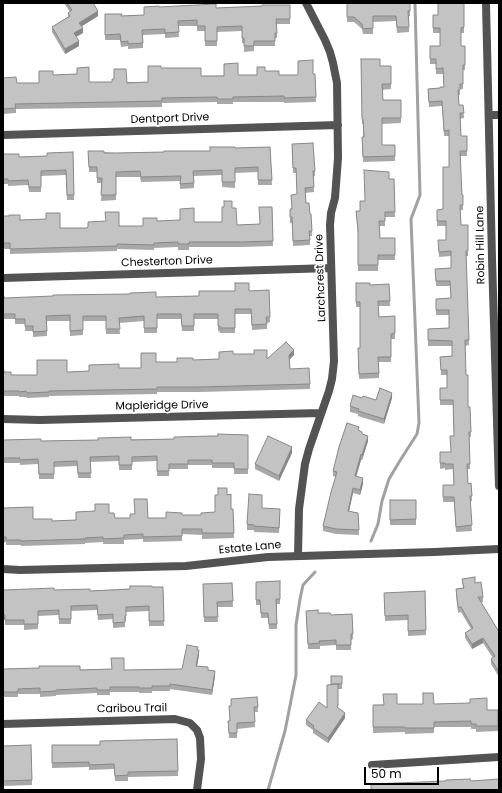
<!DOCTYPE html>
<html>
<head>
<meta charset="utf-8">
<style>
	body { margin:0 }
	#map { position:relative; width:502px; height:793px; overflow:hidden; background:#fff; font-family:Poppins,sans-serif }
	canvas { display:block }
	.frame { position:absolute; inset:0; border:4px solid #000; pointer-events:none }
	.scale { position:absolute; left:364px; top:767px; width:75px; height:18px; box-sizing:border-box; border:2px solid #000; border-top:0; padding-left:5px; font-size:12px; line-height:14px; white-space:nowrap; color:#000; -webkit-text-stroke:3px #fff; paint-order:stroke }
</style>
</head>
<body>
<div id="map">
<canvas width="502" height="793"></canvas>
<div class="frame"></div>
<div class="scale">50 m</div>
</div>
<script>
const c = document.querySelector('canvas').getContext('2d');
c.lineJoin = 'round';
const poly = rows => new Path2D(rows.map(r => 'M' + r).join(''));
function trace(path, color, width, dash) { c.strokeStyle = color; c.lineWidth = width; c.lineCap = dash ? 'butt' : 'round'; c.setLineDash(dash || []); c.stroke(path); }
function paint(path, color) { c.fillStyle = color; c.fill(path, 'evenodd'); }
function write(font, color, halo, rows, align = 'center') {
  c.font = font + ' Poppins,sans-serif'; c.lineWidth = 3.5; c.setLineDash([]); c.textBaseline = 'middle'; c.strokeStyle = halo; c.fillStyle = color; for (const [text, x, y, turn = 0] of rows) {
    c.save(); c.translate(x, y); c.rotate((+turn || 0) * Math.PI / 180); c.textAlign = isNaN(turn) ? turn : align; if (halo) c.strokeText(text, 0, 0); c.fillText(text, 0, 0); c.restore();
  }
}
trace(poly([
	[371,541,378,524,382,501,389,479,401,459,417,434,419,423,411,219,420,195,415,3],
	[268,790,285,731,296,675,296,625,300,599,303,585,315,572]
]), '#a1a1a1', 3);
trace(poly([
	[486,3,492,259,499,486],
	[489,115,499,115],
	[3,135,338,125],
	[3,278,331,268],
	[3,419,40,420,321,413],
	[298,555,299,509,305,464,309,449,329,391,332,379,334,361,330,225,331,213,335,198,338,158,337,83,333,63,330,52,325,40,306,3],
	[3,569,20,570,186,566,268,557,434,552,499,549],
	[3,724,175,719,190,723,197,730,200,738,201,759,197,790],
	[372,765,499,757]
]), '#535353', 8);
paint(poly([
	[64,3,93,3,98,16,82,26,83,33,76,37,79,46,65,54,52,32,52,27,68,17,68,13,70,12],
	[347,3,410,3,410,16,409,16,409,32,397,33,396,21,373,22,373,34,363,34,362,29,354,22,347,22],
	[464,3,464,33,461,33,461,46,465,46,465,70,463,70,463,89,460,89,460,95,458,95,459,105,463,105,464,118,460,119,461,136,467,136,467,156,460,156,462,195,463,205,463,210,460,210,461,225,468,225,468,256,466,256,469,345,465,346,466,375,468,407,470,407,471,437,469,437,470,469,467,469,468,484,471,483,472,501,470,501,472,531,456,532,454,502,443,502,443,485,454,485,453,469,445,470,445,468,440,469,440,452,451,452,454,436,453,405,440,405,440,388,447,388,447,375,441,375,440,357,452,356,452,346,428,346,428,329,449,328,449,315,436,315,436,299,451,298,450,286,436,286,435,269,451,268,451,256,439,257,438,240,446,240,446,226,437,226,437,215,443,209,449,167,449,136,444,136,442,106,429,107,428,89,440,88,444,87,443,74,436,74,436,64,430,64,430,46,440,46,440,33,433,33,433,15,438,15],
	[290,5,290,24,277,24,277,38,275,38,275,46,254,46,254,51,244,52,244,43,242,43,242,31,217,32,217,46,205,46,205,31,197,31,197,26,178,26,179,37,165,38,165,34,143,35,143,48,128,49,128,46,121,47,120,40,105,40,105,14,121,16,144,15,144,7,216,8],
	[361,59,380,66,391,66,391,89,382,90,383,100,401,100,401,123,382,124,382,145,395,145,395,161,363,162,363,161,362,137,363,137,363,124,362,124],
	[161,68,201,76,257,75,265,71,279,75,298,75,315,74,316,102,284,103,284,102,233,102,233,104,217,104,217,102,162,103,162,107,16,109,16,113,3,114,3,81,17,83,39,83,53,75,89,82,148,82],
	[292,144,315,171,315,176,313,176,314,192,305,193,306,203,310,214,311,214,312,236,310,236,310,245,293,246,292,223,290,223,290,209,292,209,297,194,296,173,293,173],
	[270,147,272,185,258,185,258,172,235,173,235,188,222,187,222,175,194,176,194,188,180,189,180,181,141,182,140,177,116,177,116,200,101,201,102,183,97,183,97,172,89,172,88,151,116,153,210,151,235,148],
	[73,152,74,200,67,200,66,175,41,176,41,192,29,192,28,185,8,186,8,184,3,184,3,154,19,157,47,156],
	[389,179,394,179,395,217,385,217,385,226,379,226,380,238,395,238,395,260,378,260,378,271,358,271,358,235,356,211,360,211,360,201,365,201],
	[272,207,273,246,242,247,189,247,189,250,178,250,178,247,154,248,154,250,117,249,117,251,10,254,10,249,3,249,3,216,60,228,87,228,119,226,143,226,157,221,194,222,222,222,232,208,237,225,260,224],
	[356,283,370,285,389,284,390,306,378,306,379,317,395,316,395,339,391,339,391,362,379,362,379,378,359,379,358,348,360,348,360,307,356,307],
	[269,290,270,322,267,323,267,329,252,330,251,314,235,314,235,333,220,333,220,332,218,331,218,319,194,319,194,331,182,331,181,319,157,319,157,333,144,333,144,321,119,323,120,334,106,334,106,321,83,321,83,335,70,336,70,321,47,321,47,336,33,337,33,331,25,331,25,324,15,324,15,319,3,319,3,296,4,298,156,297,199,296,249,291],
	[233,354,267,359,294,355,289,360,290,369,310,384,310,389,199,392,157,392,157,394,49,396,49,397,27,398,26,397,19,397,19,396,3,396,3,363,4,372,11,375,37,375,67,372,89,371,119,368,141,368,156,362,177,362,193,360,219,359],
	[362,398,376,400,392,398,384,424,358,416,358,414,350,412,350,406],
	[359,430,368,441,362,460,361,460,356,476,363,484,360,495,353,493,349,511,358,513,359,535,336,534,323,531,323,526,336,477,333,476,333,471],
	[248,435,248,474,234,474,234,468,212,468,212,465,188,465,188,469,169,469,169,476,157,476,157,461,132,462,132,470,119,470,119,461,90,462,91,478,78,478,77,466,54,467,54,479,39,479,38,464,20,465,20,463,3,463,3,440,41,441,174,439,212,436],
	[292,453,279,481,255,469,255,464],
	[227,495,231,509,233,509,234,538,202,539,202,535,182,534,182,541,143,542,143,539,124,540,124,544,103,544,103,542,85,543,85,544,21,546,21,545,6,545,6,542,3,543,3,508,33,519,52,521,76,520,109,513,115,518,166,518,182,515,201,515,215,512],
	[390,500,416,500,416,525,390,525],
	[262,508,280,514,279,533,254,532,254,530,247,530,247,524],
	[462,579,475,583,483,597,483,602,481,602,499,632,499,677,491,664,491,659,493,658,483,643,472,649,465,638,465,633,471,629,461,612,458,613,456,594,456,589,463,588],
	[280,581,280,604,277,604,277,629,269,629,268,618,261,618,260,605,256,605,256,582],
	[232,583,233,607,217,607,218,622,204,622,203,584],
	[152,587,163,587,164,626,149,626,149,611,126,612,126,621,125,621,125,627,113,628,113,619,98,620,97,610,71,611,71,624,59,624,59,615,38,616,38,629,24,630,24,625,5,625,5,620,3,620,3,590,54,590,90,591,130,589],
	[425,591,426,635,408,636,408,620,385,621,384,593],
	[318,613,331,615,352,614,353,639,351,640,351,650,336,650,336,645,320,646,320,649,308,649,306,616],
	[198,650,199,655,197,666,208,670,215,676,212,695,170,689,170,691,152,691,152,693,139,693,139,692,110,692,110,695,97,695,97,693,56,695,56,696,40,697,40,694,18,694,18,697,3,697,3,669,124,670,182,669],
	[342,676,342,689,338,689,338,708,345,718,328,743,313,733,313,730,306,725,306,720,327,708],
	[257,697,258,712,254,712,255,727,237,729,237,738,229,738,228,721,230,721,231,706],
	[397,704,434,704,487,710,498,710,498,731,476,732,476,729,471,729,471,727,434,727,434,733,405,734,405,732,373,733,373,705],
	[177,739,178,776,128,777,128,781,115,781,114,769,89,770,89,767,52,768,52,745,100,745],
	[31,745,32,785,3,786,3,746]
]), '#a8a8a8');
paint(poly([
	[98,11,98,16,79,28,79,23],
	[83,28,83,33,74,38,74,33],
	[79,41,79,46,65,54,65,49],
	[294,350,294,355,289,360,289,355],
	[392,393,392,398,384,424,384,419],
	[368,436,368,441,362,460,362,455],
	[292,447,292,453,279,481,279,476],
	[361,454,361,460,355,481,355,476],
	[363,478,363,484,360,495,360,490],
	[353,488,353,493,348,516,348,511],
	[483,638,483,643,472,649,472,644],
	[199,650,199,655,196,671,196,666],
	[215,671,215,676,212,695,212,690],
	[345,713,345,718,328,743,328,738]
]), '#888');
const building = poly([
	[67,3,93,3,98,11,79,23,83,28,74,33,79,41,65,49,52,27,70,16,68,13,72,10,67,3],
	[347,3,410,3,410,11,408,11,409,27,397,27,396,16,373,16,373,28,363,29,362,24,354,17,347,17,347,3],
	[438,3,464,3,464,27,461,28,461,46,465,46,465,65,463,65,463,84,460,84,460,90,458,90,459,105,463,105,464,113,460,113,461,136,467,136,467,151,460,151,462,195,463,195,463,205,460,205,461,225,468,225,468,251,466,251,469,340,465,340,466,375,468,375,468,407,470,407,471,432,469,432,470,464,467,464,468,484,471,483,472,496,470,496,472,525,456,527,454,497,443,497,443,485,454,485,453,464,445,464,445,463,440,463,440,452,451,452,450,436,454,436,453,400,440,400,440,388,447,388,447,370,441,370,440,357,452,356,452,341,428,340,428,329,449,328,449,310,436,310,436,299,451,298,450,281,436,281,435,269,451,268,451,251,439,252,438,240,446,240,446,221,437,221,437,210,443,209,443,167,449,167,449,130,444,131,442,101,429,102,428,89,440,88,440,87,444,87,443,68,436,69,436,59,430,59,430,46,440,46,440,28,433,28,433,15,438,15,438,3],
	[216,4,216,8,262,6,262,5,290,5,290,19,276,19,277,33,275,33,275,41,254,41,254,46,244,46,244,38,242,38,242,26,217,27,217,41,205,41,205,26,197,26,197,20,178,21,179,32,165,33,165,29,142,30,143,43,128,44,128,41,121,42,120,34,105,35,105,14,122,14,121,16,144,15,144,7,159,6,159,7,216,4],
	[361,59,380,59,380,66,391,66,391,84,382,84,383,100,401,100,401,118,382,118,382,145,395,145,395,156,363,157,363,156,362,137,364,137,363,119,362,119,361,59],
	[313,60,313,74,315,74,316,97,284,98,284,96,233,97,233,99,217,99,217,97,162,98,162,101,15,104,16,108,3,109,3,78,16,77,17,83,39,83,39,71,53,71,53,75,77,74,77,68,89,67,89,82,112,82,112,79,114,79,114,69,126,69,127,83,148,82,148,66,161,66,161,68,201,68,201,76,224,76,224,64,238,63,238,75,257,75,257,67,265,67,265,71,279,71,279,75,298,75,298,61,313,60],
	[313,143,315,171,313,171,314,187,305,188,306,203,309,203,310,214,311,214,312,231,309,231,310,240,293,241,292,217,290,217,290,209,292,209,291,195,297,194,296,168,293,168,292,144,313,143],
	[210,147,235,147,235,148,270,147,272,180,258,180,258,167,235,168,235,182,222,182,222,170,193,171,194,183,180,184,181,176,141,177,140,171,116,172,116,195,101,195,102,178,97,178,97,167,89,167,88,151,104,151,104,153,116,153,164,152,164,151,210,151,210,147],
	[73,152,74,195,67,195,66,170,41,171,41,187,29,187,28,180,8,181,8,179,3,179,3,154,19,154,19,157,47,156,47,153,73,152],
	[364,170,389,172,389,179,394,179,395,212,385,212,385,221,379,221,380,238,395,238,395,255,378,255,378,265,358,265,358,230,356,211,360,211,360,201,365,201,364,170],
	[224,201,232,201,232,208,236,208,237,225,260,224,259,207,272,207,273,241,242,242,189,242,189,244,178,244,178,242,154,243,154,245,117,244,117,246,10,249,10,243,3,243,3,216,9,216,9,215,20,215,20,220,46,219,46,213,60,213,60,228,87,228,88,227,88,222,106,221,105,212,119,212,119,226,143,226,143,218,157,218,157,221,180,220,180,209,194,208,194,222,222,222,222,207,224,207,224,201],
	[235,283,249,283,249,291,269,290,270,317,266,317,267,324,252,325,251,309,235,309,235,328,220,328,220,326,218,326,218,314,194,314,194,326,182,326,181,314,157,314,157,328,144,328,144,316,119,318,120,329,106,329,106,316,83,316,83,330,70,331,70,315,46,316,47,331,33,332,33,326,25,326,25,319,15,319,15,314,3,314,3,296,4,296,4,298,53,296,53,295,130,294,130,293,156,292,156,297,199,296,199,291,235,291,235,283],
	[356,283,370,283,370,285,389,284,390,301,378,301,379,317,395,316,395,333,391,334,391,357,378,357,379,373,359,374,358,348,360,348,360,302,356,302,356,283],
	[286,342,294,350,289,355,290,369,309,368,310,384,199,387,157,387,157,389,49,391,49,392,27,393,26,391,19,392,19,391,3,391,3,363,4,372,11,372,11,375,37,375,37,360,67,360,67,372,89,371,89,365,119,364,119,368,141,368,141,353,156,353,156,362,177,362,177,358,193,358,193,360,219,359,219,352,233,351,233,354,254,354,254,350,267,350,267,359,286,342],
	[380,388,392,393,384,419,358,411,359,409,350,406,353,395,362,398,363,396,376,400,380,388],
	[347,423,359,427,358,430,362,432,362,434,368,436,362,455,361,454,355,476,363,478,360,490,353,488,348,511,358,513,359,530,336,529,323,526,331,492,337,472,333,471,339,447,347,423],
	[218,434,248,435,248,469,234,469,234,463,212,463,212,460,188,460,188,464,169,464,169,471,157,471,157,456,132,457,132,465,119,465,119,456,90,457,91,473,78,473,77,461,54,462,54,474,39,474,38,459,20,460,20,458,3,458,3,440,41,439,41,441,98,440,98,438,131,437,131,440,174,439,174,437,212,436,218,436,218,434],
	[268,436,292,447,279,476,255,464,268,436],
	[218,488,227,488,227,495,231,494,231,509,233,509,234,533,202,533,202,529,182,529,182,536,143,537,143,534,124,535,124,538,103,539,103,537,85,538,85,539,21,541,21,540,6,540,6,537,3,537,3,508,33,507,33,519,52,519,52,521,76,520,76,512,95,511,95,504,109,504,109,513,114,513,115,518,130,518,130,514,135,514,134,499,147,499,148,518,166,518,166,512,182,513,182,515,201,515,201,513,215,512,215,495,218,495,218,488],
	[249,494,262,495,262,508,280,509,279,528,254,526,254,525,247,524,249,494],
	[390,500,416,500,416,519,390,520,390,500],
	[475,577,475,583,481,582,483,597,478,597,499,632,499,672,491,659,495,656,483,638,472,644,465,633,473,628,461,607,458,607,456,589,464,588,462,579,475,577],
	[280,581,280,599,276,599,277,624,269,624,268,613,261,613,260,600,256,600,256,582,280,581],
	[232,583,233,601,217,602,218,617,204,617,203,584,232,583],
	[130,586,152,586,152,587,163,587,164,621,149,621,149,606,126,607,126,616,125,616,125,622,113,623,113,614,98,615,97,605,71,606,71,619,59,619,59,610,38,611,38,624,24,624,24,620,5,620,5,615,3,615,3,590,54,588,54,590,90,589,90,591,130,589,130,586],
	[425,591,426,630,408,631,408,615,385,616,384,593,425,591],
	[318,610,318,613,330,613,331,615,352,614,353,634,351,634,351,645,336,645,336,640,319,641,320,643,308,644,306,611,318,610],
	[187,645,198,647,197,650,199,650,196,666,208,667,208,670,215,671,212,690,170,684,170,686,152,686,152,688,139,688,139,687,110,687,110,690,97,690,97,688,56,690,56,691,40,692,40,688,18,689,18,692,3,692,3,669,39,668,39,666,80,666,80,670,112,669,111,658,124,658,124,670,182,669,187,645],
	[331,676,342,676,342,684,331,684,331,676],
	[338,684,338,705,337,707,345,713,328,738,313,728,314,726,306,720,319,702,327,708,327,685,338,684],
	[423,693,433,693,434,704,470,703,470,699,487,698,487,710,498,710,498,726,476,726,476,724,471,724,471,721,434,722,434,728,405,728,405,727,373,727,373,705,384,705,383,694,397,694,397,704,423,704,423,693],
	[257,697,258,707,254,707,255,722,237,723,237,733,229,733,228,721,230,721,229,706,231,706,231,699,257,697],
	[177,739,178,771,128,772,128,775,115,776,114,764,89,765,89,762,52,763,52,745,100,745,100,741,177,739],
	[31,745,32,780,3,781,3,746,31,745],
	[470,779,471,781,499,779,499,790,371,790,371,784,446,781,446,780,470,779]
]);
paint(building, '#c3c3c3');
trace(building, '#888', 1);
write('11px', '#000', '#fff', [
	["Dentport Drive",170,119,-2],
	["Robin Hill Lane",481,245,-91],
	["Chesterton Drive",167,262,-2],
	["Larchcrest Drive",321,278,-92],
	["Mapleridge Drive",162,406,-1],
	["Estate Lane",250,548,-5],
	["Caribou Trail",132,709,-1]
]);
</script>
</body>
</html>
